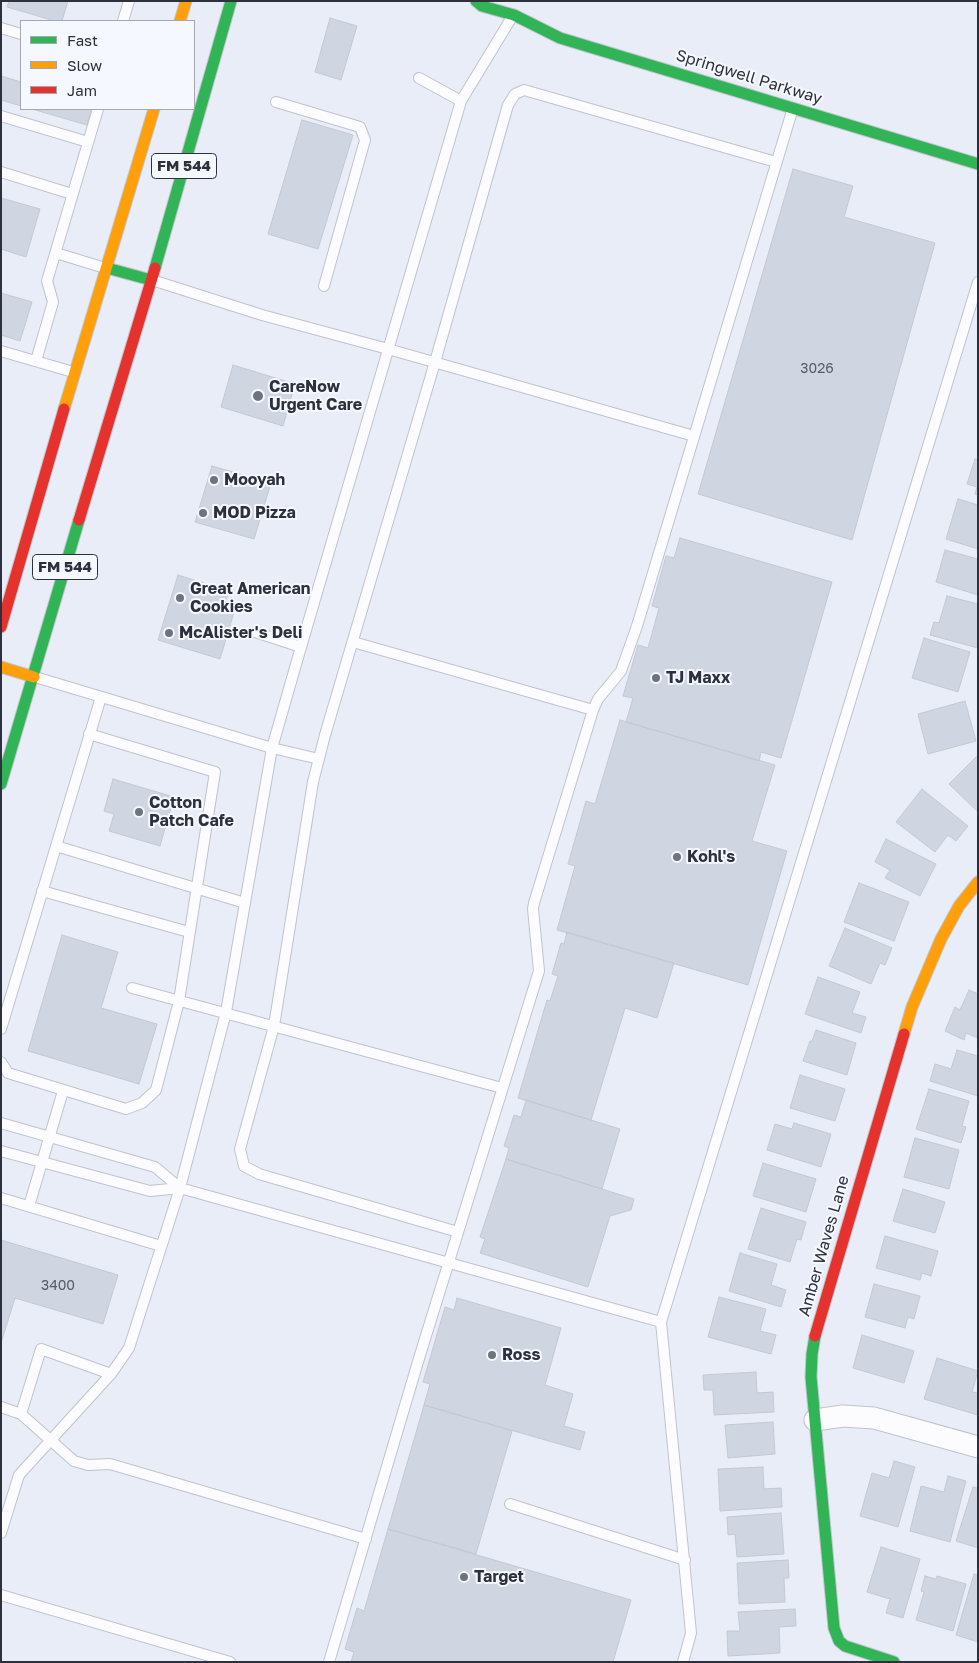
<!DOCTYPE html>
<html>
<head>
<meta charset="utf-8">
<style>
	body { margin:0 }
	#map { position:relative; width:979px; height:1663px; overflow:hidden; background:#e9edf7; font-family:"Golos Text",sans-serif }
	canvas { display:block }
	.frame { position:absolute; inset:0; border:2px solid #2d313d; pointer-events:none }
	.legend { position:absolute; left:20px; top:20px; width:175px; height:90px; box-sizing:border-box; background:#f5f8fe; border:1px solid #a5a8b1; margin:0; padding:6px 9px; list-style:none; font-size:15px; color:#2d313d }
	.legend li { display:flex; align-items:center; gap:10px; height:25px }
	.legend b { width:25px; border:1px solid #a5a8b1 }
</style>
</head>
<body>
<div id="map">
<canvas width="979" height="1663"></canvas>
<div class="frame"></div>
<ul class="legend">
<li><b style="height:6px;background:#30b455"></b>Fast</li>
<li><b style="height:6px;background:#ff9f0a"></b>Slow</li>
<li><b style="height:6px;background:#e5322d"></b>Jam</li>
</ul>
</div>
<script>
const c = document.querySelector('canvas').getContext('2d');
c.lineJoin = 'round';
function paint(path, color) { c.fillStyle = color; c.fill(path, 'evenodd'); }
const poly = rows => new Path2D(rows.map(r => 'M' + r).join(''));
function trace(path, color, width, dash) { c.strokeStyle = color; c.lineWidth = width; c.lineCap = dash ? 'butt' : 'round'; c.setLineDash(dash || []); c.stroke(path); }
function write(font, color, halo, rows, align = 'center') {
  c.font = font + ' "Golos Text",sans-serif'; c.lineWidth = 4; c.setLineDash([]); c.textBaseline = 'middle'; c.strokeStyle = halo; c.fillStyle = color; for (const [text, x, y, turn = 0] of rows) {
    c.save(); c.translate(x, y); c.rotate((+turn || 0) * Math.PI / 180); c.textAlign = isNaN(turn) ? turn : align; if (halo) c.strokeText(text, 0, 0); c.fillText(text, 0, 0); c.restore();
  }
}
const building = poly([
	[9,1,68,1,62,21,55,21,7,7,9,1],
	[330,18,357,26,341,80,315,72,330,18],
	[1,76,21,82,21,106,1,100,1,76],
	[32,109,91,109,87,125,32,109],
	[302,120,353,135,318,249,268,234,302,120],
	[793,169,853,186,844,217,935,243,852,540,698,494,793,169],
	[1,198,40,209,26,257,1,249,1,198],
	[1,293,32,302,20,341,1,335,1,293],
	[233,365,295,384,283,426,221,407,233,365],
	[975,459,978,460,978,495,975,494,977,487,967,484,975,459],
	[212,466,271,483,254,539,195,522,212,466],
	[958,499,978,505,978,549,946,539,958,499],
	[680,538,832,582,781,758,761,752,759,761,626,722,633,698,623,696,638,645,648,648,659,608,652,606,666,556,674,558,680,538],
	[945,550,978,559,978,595,936,582,945,550],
	[178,575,229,591,224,606,235,609,220,659,158,640,178,575],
	[947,596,978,604,978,648,930,635,934,622,939,623,947,596],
	[924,638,970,652,958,692,912,678,924,638],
	[965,701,976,741,928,754,918,714,965,701],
	[620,720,775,765,752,841,787,851,748,985,557,930,575,866,568,864,586,801,595,804,620,720],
	[978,755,978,812,949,784,978,755],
	[113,779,174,797,160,846,109,831,114,814,104,811,113,779],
	[922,789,968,826,956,841,948,835,935,852,896,822,922,789],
	[886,839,936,864,920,896,885,878,890,870,875,862,886,839],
	[859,883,909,902,894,941,844,922,859,883],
	[845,928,892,948,885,965,880,963,871,984,829,966,845,928],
	[567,932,674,963,657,1018,625,1008,591,1120,518,1098,547,1000,550,1001,558,976,552,974,561,943,564,944,567,932],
	[62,935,118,952,101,1008,157,1024,139,1084,28,1051,62,935],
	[818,977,860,992,852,1013,866,1017,861,1033,805,1014,818,977],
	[969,990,978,994,978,1038,966,1033,964,1040,945,1031,955,1007,960,1010,969,990],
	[816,1030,856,1043,847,1075,803,1061,810,1041,812,1041,816,1030],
	[957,1050,978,1056,978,1096,930,1081,935,1064,951,1069,957,1050],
	[800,1075,845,1089,835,1121,790,1108,800,1075],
	[929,1089,969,1101,962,1126,966,1127,961,1143,916,1129,929,1089],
	[526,1100,620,1129,602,1189,506,1159,509,1148,504,1146,514,1115,521,1117,526,1100],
	[794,1123,831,1134,821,1167,767,1150,775,1124,792,1129,794,1123],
	[915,1138,959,1150,949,1189,904,1177,915,1138],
	[506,1159,634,1199,631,1210,610,1216,588,1287,480,1253,485,1239,480,1237,506,1159],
	[763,1163,816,1179,806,1212,753,1196,763,1163],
	[903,1189,945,1202,935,1233,893,1221,903,1189],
	[761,1208,806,1222,801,1240,797,1239,790,1262,748,1249,761,1208],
	[885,1236,938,1251,931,1276,922,1273,920,1280,876,1268,885,1236],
	[1,1240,118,1275,103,1324,15,1298,1,1343,1,1240],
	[740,1253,777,1264,771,1285,786,1290,781,1307,729,1291,740,1253],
	[874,1284,920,1296,914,1319,908,1317,905,1328,865,1317,874,1284],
	[719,1297,766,1309,760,1331,776,1335,771,1354,708,1337,719,1297],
	[457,1298,561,1328,545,1385,573,1394,564,1426,585,1432,580,1450,424,1405,430,1384,423,1382,445,1307,454,1310,457,1298],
	[862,1335,914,1351,904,1383,853,1368,862,1335],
	[937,1358,978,1371,972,1392,978,1393,978,1415,924,1399,937,1358],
	[756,1372,757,1393,773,1392,774,1412,714,1415,713,1390,704,1390,703,1375,756,1372],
	[424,1405,512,1431,476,1554,388,1529,424,1405],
	[773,1422,775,1454,728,1458,725,1425,773,1422],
	[894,1461,915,1467,898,1527,860,1516,872,1473,889,1478,894,1461],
	[763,1467,764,1489,781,1488,782,1507,720,1511,718,1469,763,1467],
	[948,1476,966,1481,950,1542,910,1531,921,1486,944,1492,948,1476],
	[973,1487,978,1488,978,1548,956,1541,973,1487],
	[781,1513,784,1554,737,1557,735,1534,728,1535,727,1517,781,1513],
	[388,1529,631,1600,613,1662,351,1662,354,1652,345,1649,357,1608,364,1611,388,1529],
	[881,1547,920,1559,903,1618,886,1613,890,1599,867,1592,881,1547],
	[788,1560,789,1578,784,1578,785,1602,739,1604,737,1563,788,1560],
	[974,1574,978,1575,978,1642,956,1635,974,1574],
	[925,1576,936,1579,937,1576,966,1584,953,1631,916,1620,924,1592,921,1591,925,1576],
	[795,1609,796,1626,779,1627,780,1653,728,1656,727,1631,740,1631,738,1612,795,1609]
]);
paint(building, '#d0d5e2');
trace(building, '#c4c8d2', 1);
const lane = poly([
	[123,21,129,1],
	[1,28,21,34],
	[419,78,461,101],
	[276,102,360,127,365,140,324,286],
	[1,116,88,142],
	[1,172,72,194],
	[56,253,105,268],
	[152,280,262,315,388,349,694,436],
	[1,351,73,372],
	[36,361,53,302,47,281,98,109],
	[255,632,301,647],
	[353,642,593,710],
	[35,677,272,748,319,759],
	[56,846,245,903],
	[42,891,189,932],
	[132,988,502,1088],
	[1,1029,101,697],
	[1,1062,8,1073,126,1109,142,1103,156,1090,179,1001,215,772,89,734],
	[1,1123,155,1167,180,1188],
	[1,1151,150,1191,180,1188,661,1322],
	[1,1198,161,1246],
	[29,1206,63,1091],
	[458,1232,259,1174,244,1166,240,1149,274,1026,313,782,325,735,435,362,508,105,515,94,524,90,776,162],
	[1,1407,21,1414,74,1461,88,1465,110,1464,366,1539],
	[21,1414,41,1349,111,1374],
	[510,1504,685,1560],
	[1,1533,19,1475,111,1374,129,1348,180,1188,226,1012,272,748,301,647,461,101,512,17],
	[1,1595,230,1662],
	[329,1662,420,1355,539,971,533,909,534,903,593,710,598,699,621,671,637,626,793,108],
	[683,1662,691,1633,661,1322,978,282]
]);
const street = poly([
	[815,1420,843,1416,874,1418,978,1447]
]);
const fast = poly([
	[476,1,482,6,514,15,560,38,978,164],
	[107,268,151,280],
	[155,268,231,1],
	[1,784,79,520],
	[815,1336,812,1354,811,1377,834,1628,839,1641,845,1646,894,1662]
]);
const slow = poly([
	[180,21,186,1],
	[64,409,154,109],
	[1,667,34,677],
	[904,1034,912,1007,941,939,959,906,978,882]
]);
const jam = poly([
	[79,520,155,268],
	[1,627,64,409],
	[815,1336,904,1034]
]);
trace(lane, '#c0c3cd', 12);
trace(street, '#c0c3cd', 23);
trace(fast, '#c0c3cd', 13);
trace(slow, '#c0c3cd', 13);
trace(jam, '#c0c3cd', 13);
trace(lane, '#fcfcfe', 10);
trace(street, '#fcfcfe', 21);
trace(fast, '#30b455', 11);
trace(slow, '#ff9f0a', 11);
trace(jam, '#e5322d', 11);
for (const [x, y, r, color] of [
	[258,396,6,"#6f737e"],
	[214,480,5,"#6f737e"],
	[203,513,5,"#6f737e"],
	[180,598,5,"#6f737e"],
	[169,633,5,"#6f737e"],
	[656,678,5,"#6f737e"],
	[139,812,5,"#6f737e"],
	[677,857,5,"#6f737e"],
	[492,1355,5,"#6f737e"],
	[464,1577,5,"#6f737e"]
]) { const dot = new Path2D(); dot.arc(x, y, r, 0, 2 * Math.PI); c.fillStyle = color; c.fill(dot); trace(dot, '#f5f8fe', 2); }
write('14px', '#585c69', null, [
	["3026",817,369],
	["3400",58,1286]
]);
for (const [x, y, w] of [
	[184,166,65],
	[65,567,65]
]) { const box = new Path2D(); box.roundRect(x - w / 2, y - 12.5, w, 25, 4); c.fillStyle = '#f5f8fe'; c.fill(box); trace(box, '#2d313d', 1); }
write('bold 15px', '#2d313d', null, [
	["FM 544",184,166],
	["FM 544",65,567]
]);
write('16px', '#2d313d', '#f5f8fe', [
	["Springwell Parkway",749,77,17],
	["Amber Waves Lane",824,1246,-74]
]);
write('bold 16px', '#2d313d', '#f5f8fe', [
	["CareNow",269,387],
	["Urgent Care",269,405],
	["Mooyah",224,480],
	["MOD Pizza",213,513],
	["Great American",190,589],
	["Cookies",190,607],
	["McAlister's Deli",179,633],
	["TJ Maxx",666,678],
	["Cotton",149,803],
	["Patch Cafe",149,821],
	["Kohl's",687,857],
	["Ross",502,1355],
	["Target",474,1577]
], 'left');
</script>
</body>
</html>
